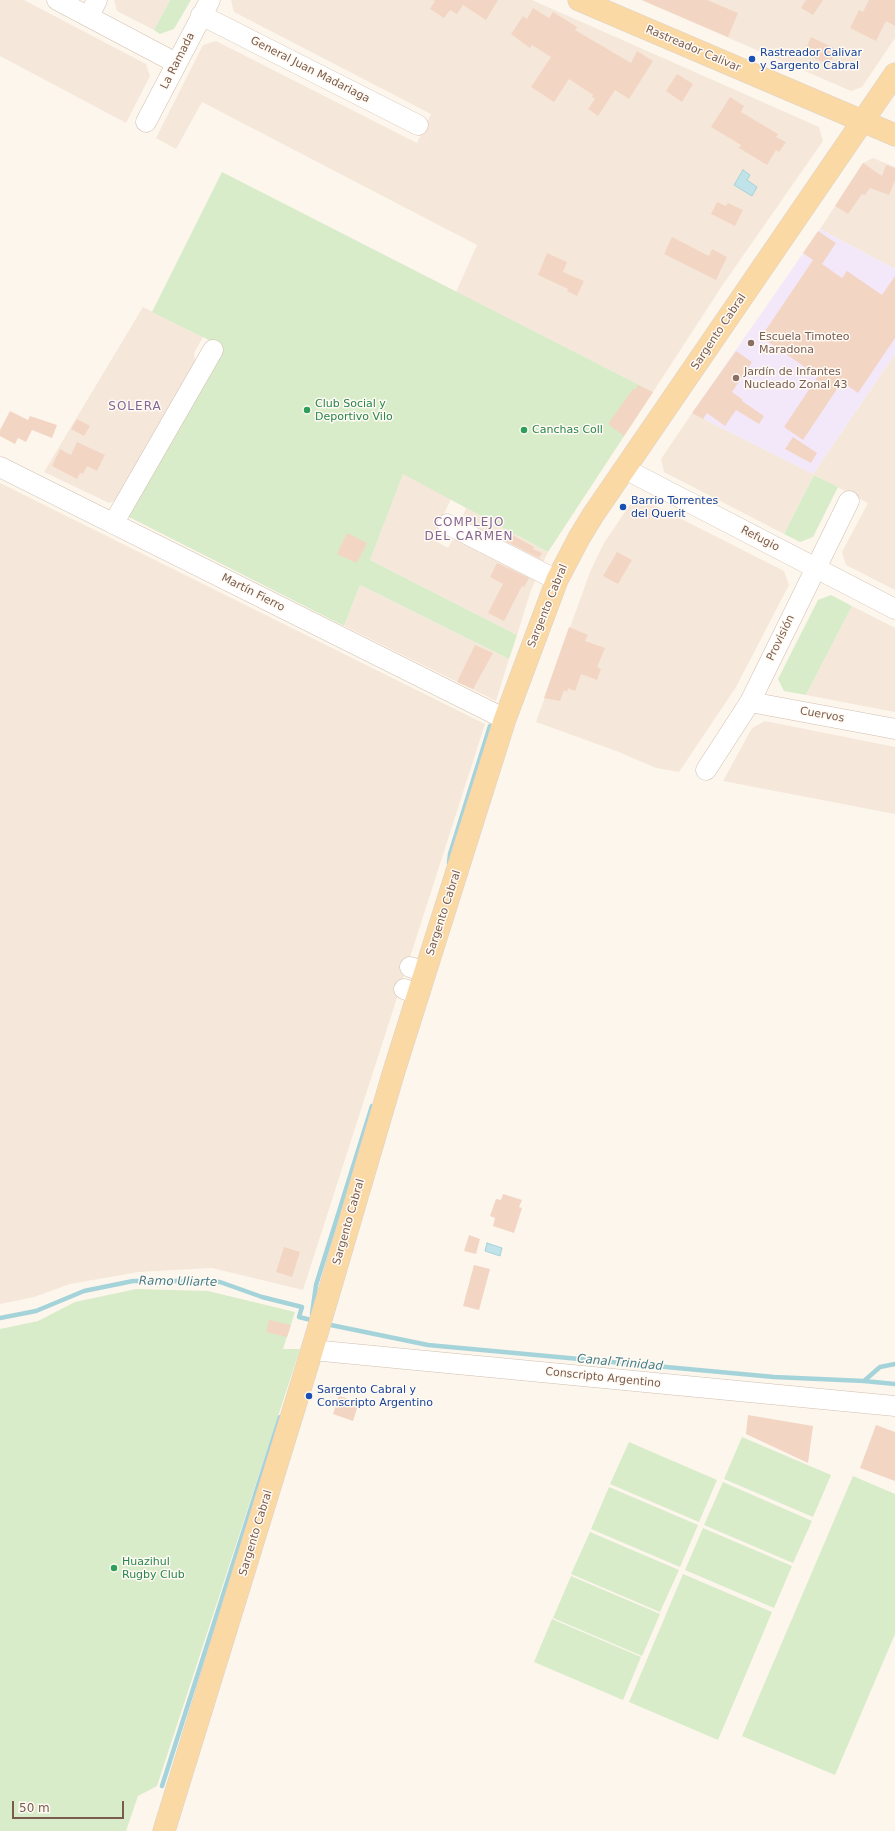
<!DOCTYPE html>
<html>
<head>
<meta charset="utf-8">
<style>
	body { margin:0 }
	#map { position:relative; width:895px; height:1831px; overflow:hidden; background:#fdf6ec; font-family:"DejaVu Sans",sans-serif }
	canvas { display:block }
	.scale { position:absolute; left:12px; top:1801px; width:112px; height:18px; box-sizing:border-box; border:2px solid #7a5c4d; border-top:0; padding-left:5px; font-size:12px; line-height:14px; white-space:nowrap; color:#7a5c4d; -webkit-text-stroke:3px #fffaf3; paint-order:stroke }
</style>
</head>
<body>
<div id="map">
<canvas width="895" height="1831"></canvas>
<div class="scale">50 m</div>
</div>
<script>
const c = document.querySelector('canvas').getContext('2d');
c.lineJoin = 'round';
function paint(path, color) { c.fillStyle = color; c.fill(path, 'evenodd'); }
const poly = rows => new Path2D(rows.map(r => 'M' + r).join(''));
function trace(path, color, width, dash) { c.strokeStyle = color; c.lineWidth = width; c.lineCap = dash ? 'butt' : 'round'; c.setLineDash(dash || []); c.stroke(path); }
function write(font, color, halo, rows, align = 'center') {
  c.font = font + ' "DejaVu Sans",sans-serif'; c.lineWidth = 3; c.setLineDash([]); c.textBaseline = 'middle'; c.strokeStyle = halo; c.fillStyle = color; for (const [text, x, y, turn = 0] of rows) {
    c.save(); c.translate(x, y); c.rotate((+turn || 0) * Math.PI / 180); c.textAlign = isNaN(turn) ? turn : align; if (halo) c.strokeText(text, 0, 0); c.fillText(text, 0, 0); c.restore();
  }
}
paint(poly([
	[0,0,24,0,146,64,150,76,126,123,0,56],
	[114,0,170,0,154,30,117,11],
	[231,0,532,0,819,127,823,141,724,283,653,392,456,292,477,245,202,102,176,149,156,138,203,45,216,41,417,143,431,114,234,12],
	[641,0,895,0,895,38,862,87,851,91],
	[873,158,895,167,895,269,820,229,863,163],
	[143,307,203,337,194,353,196,369,121,498,109,503,44,472],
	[895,354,895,590,846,565,842,552,868,503,814,475,784,534,664,472,661,459,692,413,813,474],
	[403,473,451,499,432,539,448,548,452,541,465,536,538,575,531,590,517,635,370,560],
	[0,483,485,724,303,1290,212,1268,139,1272,70,1284,34,1297,0,1304],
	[644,500,784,571,789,585,736,687,679,772,656,768,619,752,536,722,590,572,604,543,631,503],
	[466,508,548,552,541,567,467,529,462,518],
	[360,585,509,659,496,701,344,626],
	[852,606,895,628,895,712,806,695],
	[765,721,895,747,895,814,723,781,752,728]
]), '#f5e8da');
paint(poly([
	[820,229,895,269,895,354,813,474,692,413]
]), '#f3e8fa');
paint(poly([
	[170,0,191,0,174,29,160,34,154,30],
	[222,172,653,392,548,552,403,474,370,560,517,635,509,659,360,585,344,626,127,516,223,347,152,312],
	[814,475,838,487,813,537,800,542,784,534],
	[831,595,852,606,806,695,784,691,778,679,818,600],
	[136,1289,208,1291,295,1312,283,1349,300,1349,157,1786,138,1796,126,1831,0,1831,0,1329,38,1321,75,1302],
	[742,1437,831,1475,813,1517,724,1479],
	[629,1442,717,1480,699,1522,610,1484],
	[853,1476,895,1494,895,1634,835,1775,742,1736],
	[723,1482,812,1521,793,1563,704,1525],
	[609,1487,698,1525,680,1567,591,1529],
	[703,1528,792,1566,774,1608,685,1570],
	[590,1532,679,1570,660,1612,571,1574],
	[683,1574,772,1612,718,1740,629,1702],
	[571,1576,660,1614,642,1656,553,1618],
	[552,1619,641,1657,623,1700,534,1662]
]), '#d8ecc9');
const water = poly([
	[743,170,750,175,747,180,757,187,752,196,734,185,743,170],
	[487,1243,502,1248,500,1256,485,1251,487,1243]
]);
paint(water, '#bfe3e8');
trace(water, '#a5d3da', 1);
trace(poly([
	[449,863,450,854,490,726],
	[312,1314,316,1285,372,1106],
	[0,1318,36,1311,84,1291,133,1281,194,1281,220,1282,262,1297,302,1307,299,1317,315,1321],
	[326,1324,428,1345,774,1377,864,1381,880,1367,895,1364],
	[864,1381,895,1384],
	[162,1786,280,1417]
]), '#a5d3da', 4.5);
paint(poly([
	[433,0,498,0,486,20,463,5,457,14,450,10,444,18,430,9,435,1],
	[642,0,707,0,738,13,728,37],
	[806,0,823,0,813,15,801,8],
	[869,0,895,0,895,26,886,21,876,41,850,28,859,10,863,12],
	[533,8,549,18,553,12,577,27,575,30,631,63,637,51,653,61,629,99,615,90,598,116,588,109,595,99,592,97,593,95,569,79,554,102,531,87,551,57,532,45,530,48,511,34,523,16,527,19],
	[811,37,836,49,829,65,804,53],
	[677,74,693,84,682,102,666,91],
	[730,97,744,106,741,112,778,134,776,137,786,142,779,152,776,150,767,165,739,148,741,145,711,127],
	[863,163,882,176,886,165,895,168,895,180,889,195,870,188,865,195,862,194,848,214,835,206],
	[717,202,726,206,728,203,743,210,735,226,711,214],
	[818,231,836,243,822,264,842,278,847,271,882,295,895,276,895,338,858,393,844,383,839,390,837,389,803,440,784,427,818,376,761,337,813,260,803,253],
	[672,237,709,256,712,249,727,257,716,280,664,254],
	[547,253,567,262,563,272,584,281,577,296,567,291,568,289,538,275],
	[736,351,752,362,732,392,743,400,742,401,764,416,759,424,736,410,725,426,707,413,703,419,692,413],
	[638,385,653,392,624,436,608,424,633,389,635,390],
	[10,411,28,420,30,416,57,425,52,438,32,430,26,442,18,438,15,444,0,436,0,430],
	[77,419,90,426,84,436,71,429],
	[793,437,817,453,811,463,785,449],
	[77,442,105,455,97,471,87,466,83,474,80,473,77,479,52,466,60,449,71,455],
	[487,527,507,538,509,533,534,547,533,549,542,553,539,558,486,531],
	[347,533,367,543,357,563,337,554],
	[617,552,632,560,618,584,603,576],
	[497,563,529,578,524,587,522,586,504,621,488,613,503,584,490,577],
	[569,627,588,635,585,641,605,648,597,667,601,669,597,680,581,674,575,691,568,688,567,692,564,690,560,701,544,698],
	[475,645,493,653,473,689,457,682],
	[503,1194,522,1200,519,1207,522,1208,514,1233,493,1226,495,1218,490,1216,496,1199,501,1200],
	[469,1235,480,1239,476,1254,464,1251],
	[284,1247,300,1252,292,1277,276,1272],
	[474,1265,490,1269,479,1310,463,1306],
	[269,1320,291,1325,287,1337,266,1332],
	[339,1396,359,1402,353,1421,333,1414],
	[748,1415,813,1426,808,1463,746,1434],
	[876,1425,895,1432,895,1481,860,1468]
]), '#f3d5c3');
const minor = poly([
	[57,0,176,63],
	[201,15,418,125],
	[89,16,97,0],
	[146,122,210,0],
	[0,467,505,719],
	[625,469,895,609],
	[113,524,213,350],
	[447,524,557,580],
	[750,702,895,729],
	[706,770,750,702,849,501],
	[410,967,425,972],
	[404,989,418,994],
	[312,1350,895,1406]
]);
const major = poly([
	[579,0,895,135],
	[164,1831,312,1350,394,1071,505,719,557,580,579,538,593,515,895,74]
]);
trace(minor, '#d1beb0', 21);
trace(major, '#dad1cd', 23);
trace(minor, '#fff', 20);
trace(major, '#fbd9a5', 22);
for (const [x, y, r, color] of [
	[752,59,4,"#1a4fb4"],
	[751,343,4,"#8d6e63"],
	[736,378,4,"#8d6e63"],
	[307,410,4,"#2e9e5b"],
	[524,430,4,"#2e9e5b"],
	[623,507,4,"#1a4fb4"],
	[309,1396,4,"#1a4fb4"],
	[114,1568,4,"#2e9e5b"]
]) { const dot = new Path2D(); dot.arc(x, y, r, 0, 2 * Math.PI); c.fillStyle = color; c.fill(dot); trace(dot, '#fffaf3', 1.5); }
write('11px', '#7a5c4d', '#fffaf3', [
	["Rastreador Calivar",693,49,23],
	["La Ramada",178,61,-63],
	["General Juan Madariaga",310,70,27],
	["Sargento Cabral",719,332,-56],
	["Refugio",760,539,27],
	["Martín Fierro",253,593,27],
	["Sargento Cabral",548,606,-68],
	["Provisión",781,638,-64],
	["Cuervos",822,715,10],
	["Sargento Cabral",444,913,-72],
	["Sargento Cabral",349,1222,-74],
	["Conscripto Argentino",603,1378,6],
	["Sargento Cabral",256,1533,-73]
]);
write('11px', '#164399', '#fffaf3', [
	["Rastreador Calivar",760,53],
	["y Sargento Cabral",760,66],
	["Barrio Torrentes",631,501],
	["del Querit",631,514],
	["Sargento Cabral y",317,1390],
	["Conscripto Argentino",317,1403]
], 'left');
write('11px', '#785e54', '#fffaf3', [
	["Escuela Timoteo",759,337],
	["Maradona",759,350],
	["Jardín de Infantes",744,372],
	["Nucleado Zonal 43",744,385]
], 'left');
write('11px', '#27864d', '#fffaf3', [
	["Club Social y",315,404],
	["Deportivo Vilo",315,417],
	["Canchas Coll",532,430],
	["Huazihul",122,1562],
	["Rugby Club",122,1575]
], 'left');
c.letterSpacing = '1px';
write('12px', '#846695', '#fffaf3', [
	["SOLERA",135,407],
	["COMPLEJO",469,523],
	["DEL CARMEN",469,537]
]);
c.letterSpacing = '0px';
write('italic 12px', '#437c86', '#fffaf3', [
	["Ramo Uliarte",178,1282,1],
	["Canal Trinidad",620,1363,5]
]);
</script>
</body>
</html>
